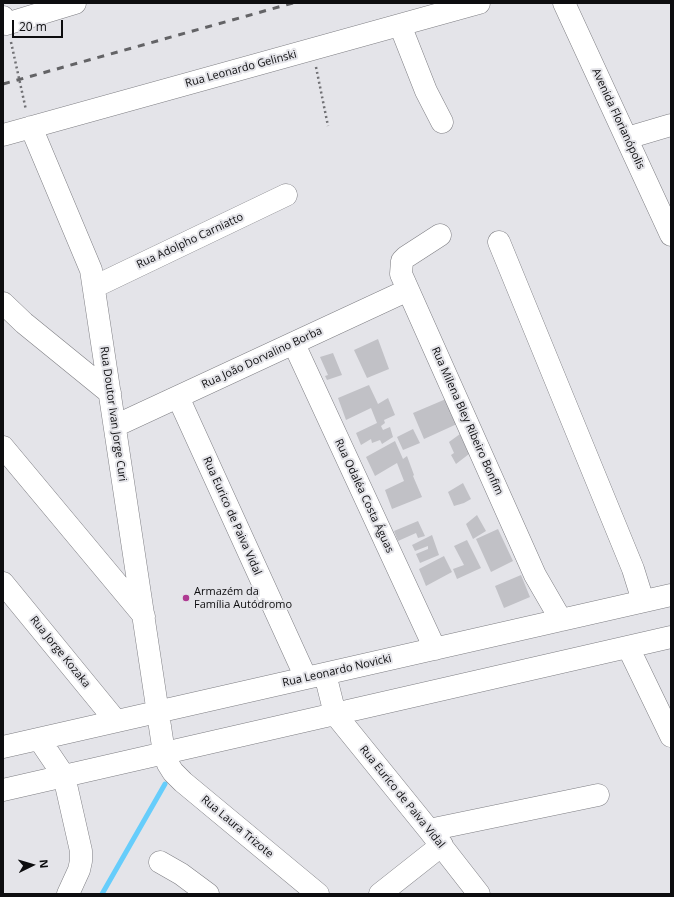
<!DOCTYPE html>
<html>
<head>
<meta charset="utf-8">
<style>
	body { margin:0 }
	#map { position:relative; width:674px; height:897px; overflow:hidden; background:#e4e4e9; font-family:"Open Sans",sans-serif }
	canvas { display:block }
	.frame { position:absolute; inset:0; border:4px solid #0d0d0f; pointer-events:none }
	.north { position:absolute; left:12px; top:845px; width:40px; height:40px; -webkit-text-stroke:3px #e4e4e9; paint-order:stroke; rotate:85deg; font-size:11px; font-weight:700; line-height:16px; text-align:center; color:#0d0d0f }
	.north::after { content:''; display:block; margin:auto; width:14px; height:18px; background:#0d0d0f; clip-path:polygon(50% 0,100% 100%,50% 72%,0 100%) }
	.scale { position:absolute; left:12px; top:20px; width:51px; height:18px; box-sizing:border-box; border:2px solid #0d0d0f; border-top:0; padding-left:5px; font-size:12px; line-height:14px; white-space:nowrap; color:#0d0d0f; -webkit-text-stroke:3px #e4e4e9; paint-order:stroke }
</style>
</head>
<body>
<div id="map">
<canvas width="674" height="897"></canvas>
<div class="frame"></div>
<div class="north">N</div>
<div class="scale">20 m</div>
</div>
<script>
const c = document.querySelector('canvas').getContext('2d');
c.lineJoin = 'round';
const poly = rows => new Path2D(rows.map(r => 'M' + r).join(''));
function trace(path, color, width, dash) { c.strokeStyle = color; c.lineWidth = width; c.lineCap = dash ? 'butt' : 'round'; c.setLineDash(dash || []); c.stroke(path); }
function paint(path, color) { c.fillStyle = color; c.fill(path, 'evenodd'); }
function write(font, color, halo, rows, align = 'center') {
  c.font = font + ' "Open Sans",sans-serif'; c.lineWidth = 4; c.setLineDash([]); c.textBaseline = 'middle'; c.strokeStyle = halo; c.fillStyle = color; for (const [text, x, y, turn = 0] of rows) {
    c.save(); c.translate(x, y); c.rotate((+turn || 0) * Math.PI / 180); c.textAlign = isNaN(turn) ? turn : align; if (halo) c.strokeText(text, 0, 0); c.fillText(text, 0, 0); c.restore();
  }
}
trace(poly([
	[102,894,165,784]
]), '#66cdfb', 5);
paint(poly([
	[378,339,389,369,367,378,354,350],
	[333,353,342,375,327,380,325,376,328,375,320,357],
	[369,385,378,404,388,398,395,415,384,420,385,423,381,426,383,430,390,427,393,437,382,444,380,440,372,443,371,439,361,445,356,433,377,423,371,408,346,420,338,398],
	[446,399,457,424,424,439,413,413],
	[413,429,420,443,403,450,397,437],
	[460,434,469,454,456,464,451,455,454,453,449,442],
	[395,441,403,459,407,456,414,475,413,476,422,497,392,509,385,490,404,481,397,463,375,476,366,457],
	[463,483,471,499,464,503,454,506,448,492],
	[477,515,486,531,473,539,466,524],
	[418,521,425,536,418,538,416,533,398,541,394,531],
	[498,529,513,561,491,572,476,539],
	[432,535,439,555,420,563,416,554,428,549,428,546,415,551,412,545],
	[467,540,481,568,457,579,453,569,464,565,454,546],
	[444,556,452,572,426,586,419,569],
	[521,575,530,597,504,608,495,586]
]), '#c1c1c6');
const minor = poly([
	[564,3,671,235],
	[3,17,6,24,75,3],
	[400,25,426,91,442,122],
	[31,127,91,270,164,753,168,764,173,772,183,782,318,894],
	[3,135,479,3],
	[627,138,671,125],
	[440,235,406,257,402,261,401,274,535,575,561,620],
	[499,242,633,569,643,601],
	[94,287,286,195],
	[3,303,24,323,110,393],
	[294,344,435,649],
	[178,397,306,678],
	[115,426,408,290],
	[3,447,144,616],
	[3,583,116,721],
	[628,647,671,736],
	[325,674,335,714,429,830,479,894],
	[39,739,64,776,81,851,81,861,79,870,68,894],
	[3,747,671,595],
	[3,790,671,637],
	[429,830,598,795],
	[160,862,181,874,208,894],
	[380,894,442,845]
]);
trace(minor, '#7e7e83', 23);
trace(poly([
	[11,42,26,110],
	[316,67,328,126]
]), '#707074', 2.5, [2, 3]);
trace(minor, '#fff', 22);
trace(poly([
	[3,84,293,3]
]), '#636366', 3, [7, 7]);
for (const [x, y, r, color] of [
	[186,598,4,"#af3a92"]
]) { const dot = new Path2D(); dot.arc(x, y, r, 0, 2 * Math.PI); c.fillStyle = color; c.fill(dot); trace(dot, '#e4e4e9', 1.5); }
write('11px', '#0d0d0f', '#e4e4e9', [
	["Rua Leonardo Gelinski",241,69,-15],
	["Avenida Florianópolis",618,119,65],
	["Rua Adolpho Carniatto",190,241,-25],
	["Rua João Dorvalino Borba",262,358,-25],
	["Rua Doutor Ivan Jorge Curi",113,414,82],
	["Rua Milena Bley Ribeiro Bonfim",467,421,66],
	["Rua Odaléa Costa Águas",364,496,65],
	["Rua Eurico de Paiva Vidal",232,516,66],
	["Rua Jorge Kozaka",60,652,51],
	["Rua Leonardo Novicki",337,671,-13],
	["Rua Eurico de Paiva Vidal",402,797,51],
	["Rua Laura Trizote",237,827,40]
]);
write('11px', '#0d0d0f', '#e4e4e9', [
	["Armazém da",194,592],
	["Família Autódromo",194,605]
], 'left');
</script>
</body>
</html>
